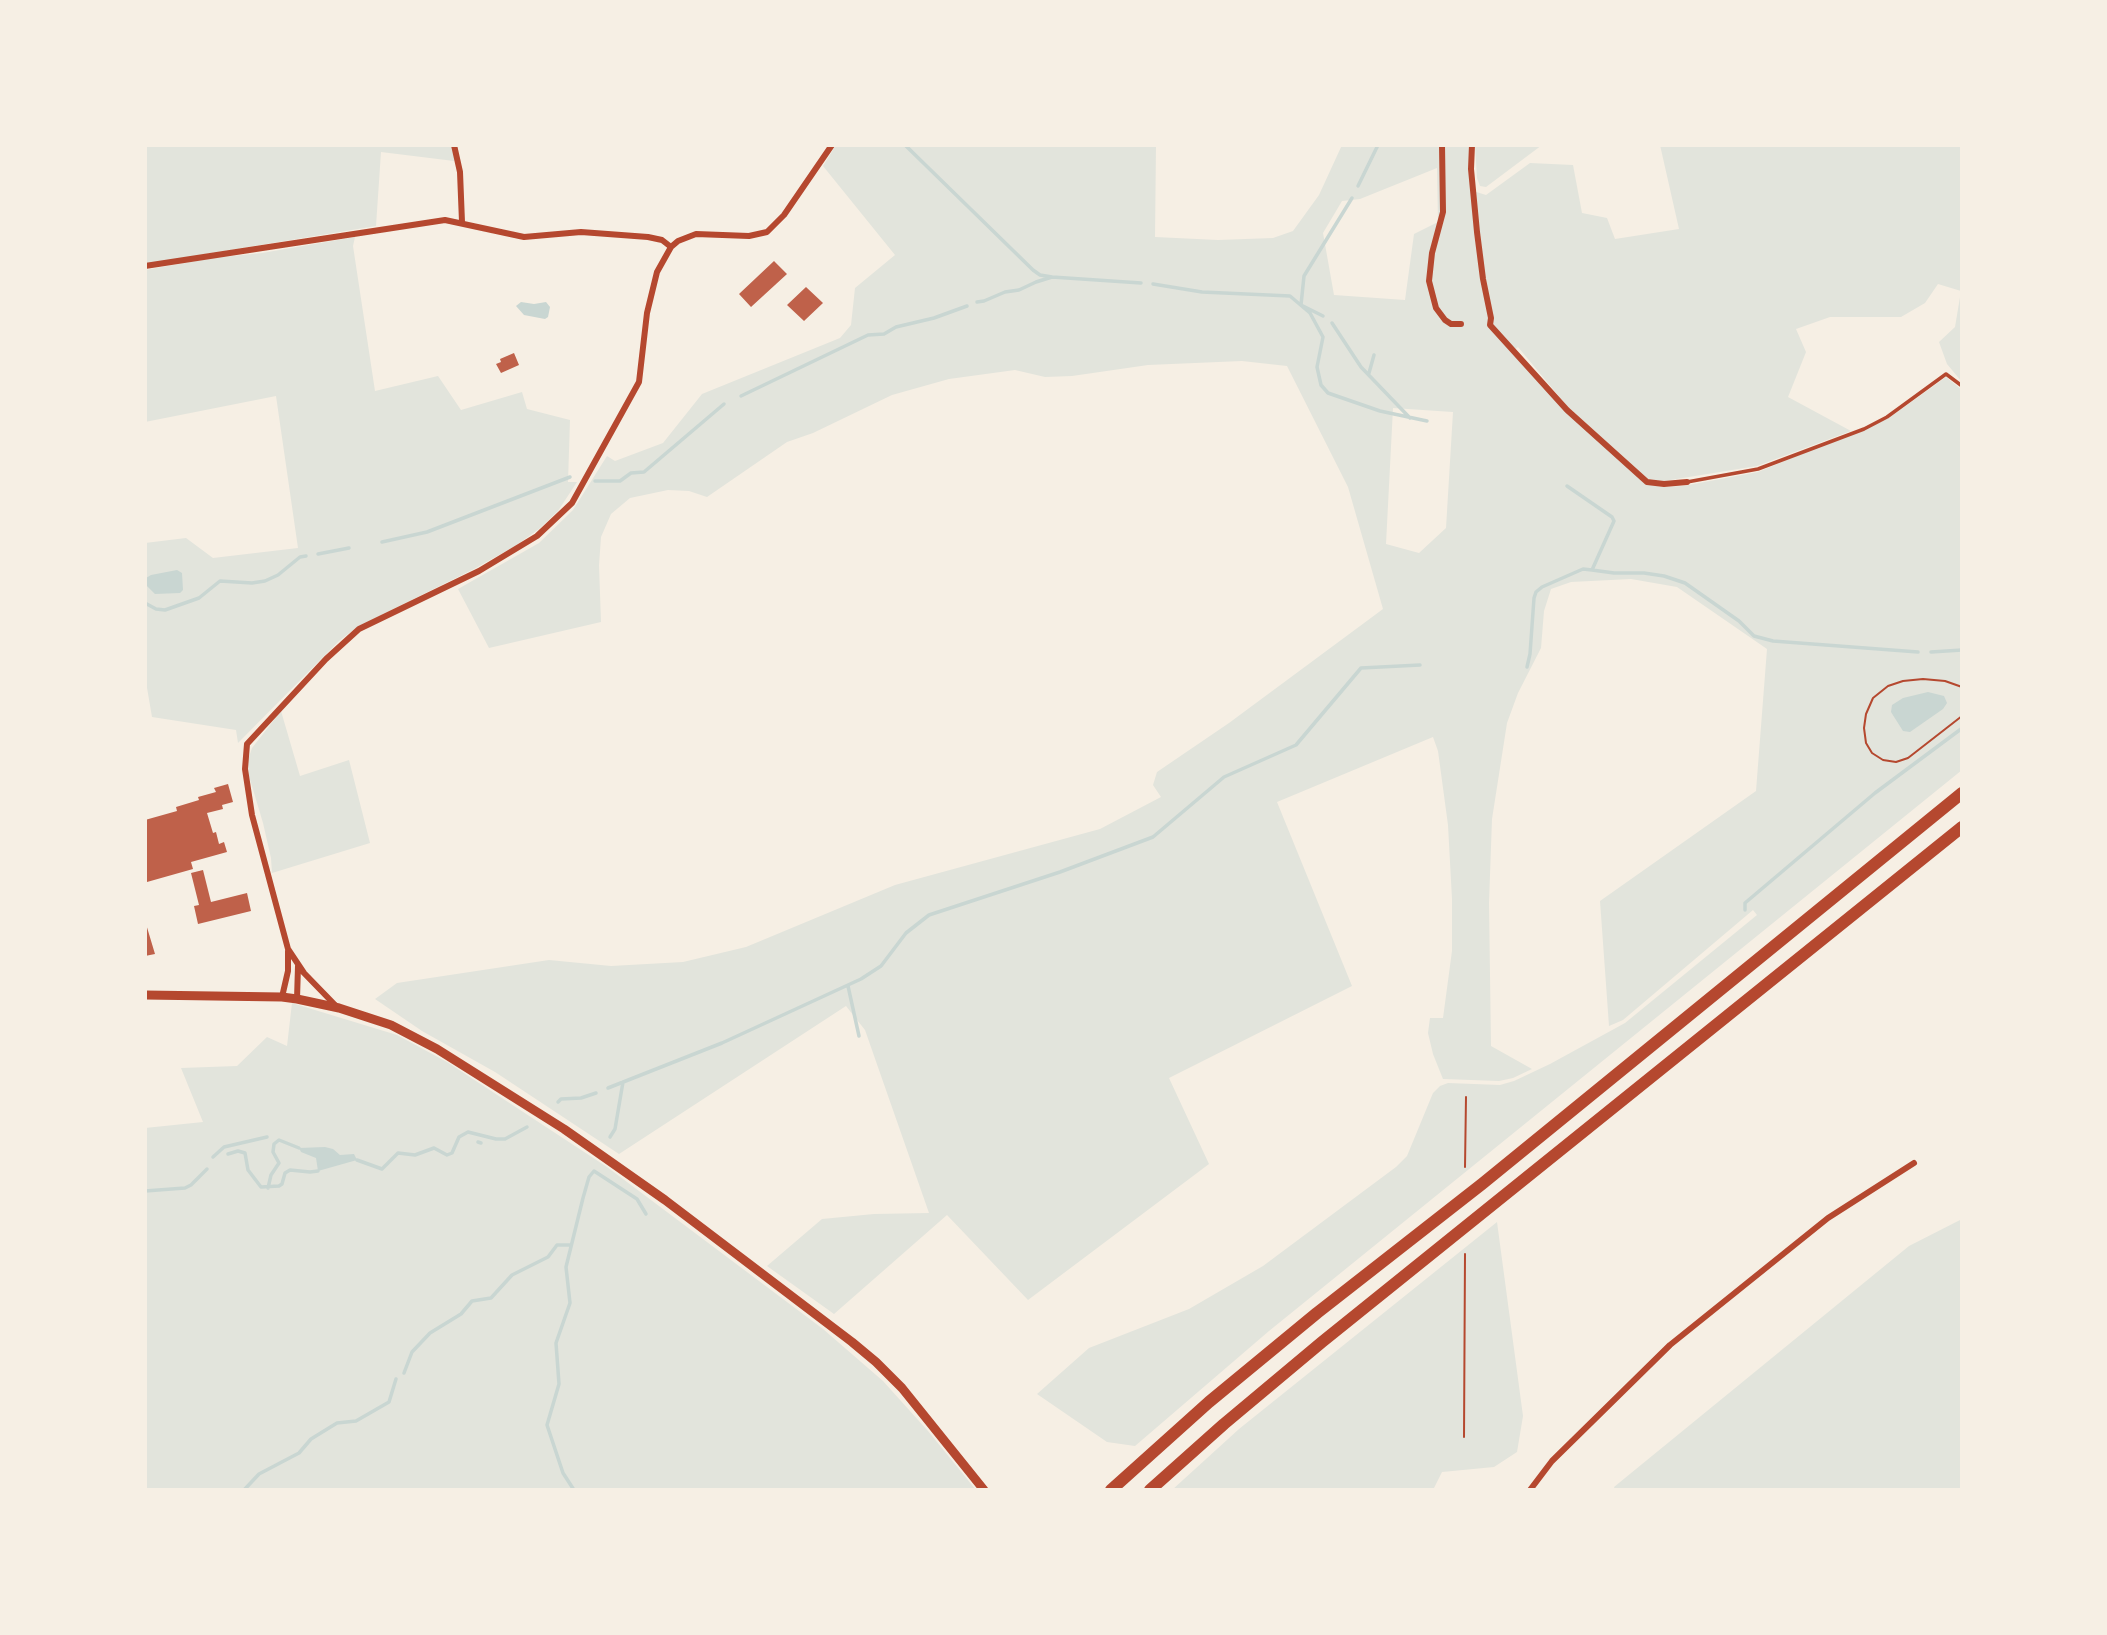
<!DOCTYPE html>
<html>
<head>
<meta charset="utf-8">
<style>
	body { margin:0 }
	#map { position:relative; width:2107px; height:1635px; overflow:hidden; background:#f6efe4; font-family:Overpass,sans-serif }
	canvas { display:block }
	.frame { position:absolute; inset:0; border:147px solid #f6efe4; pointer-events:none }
</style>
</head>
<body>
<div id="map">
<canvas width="2107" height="1635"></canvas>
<div class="frame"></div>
</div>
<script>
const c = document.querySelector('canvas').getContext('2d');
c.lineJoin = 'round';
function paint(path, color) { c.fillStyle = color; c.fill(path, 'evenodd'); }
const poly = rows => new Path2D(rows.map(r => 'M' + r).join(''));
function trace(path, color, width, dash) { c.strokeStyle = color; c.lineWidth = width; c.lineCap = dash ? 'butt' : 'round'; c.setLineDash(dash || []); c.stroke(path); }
paint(poly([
	[145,145,453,145,455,159,454,161,381,152,376,226,145,264],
	[836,145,1156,145,1155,237,1218,240,1273,238,1293,231,1319,195,1342,145,1470,145,1470,190,1486,195,1530,163,1573,165,1582,213,1607,218,1615,239,1679,229,1660,145,1962,145,1962,382,1947,364,1939,342,1955,327,1961,291,1938,284,1925,303,1901,317,1830,317,1796,329,1806,352,1788,397,1851,431,1757,466,1664,481,1648,479,1567,406,1518,347,1512,352,1645,484,1663,487,1683,486,1758,472,1889,418,1946,377,1962,390,1962,770,1269,1331,1135,1446,1107,1442,1037,1394,1089,1348,1189,1309,1263,1266,1396,1167,1407,1156,1433,1093,1440,1086,1448,1083,1500,1085,1514,1081,1550,1064,1625,1023,1757,915,1753,910,1623,1020,1609,1026,1600,901,1756,791,1767,649,1677,587,1631,579,1571,582,1551,589,1544,611,1541,648,1518,693,1507,723,1492,819,1489,903,1491,1046,1532,1069,1513,1078,1499,1081,1443,1079,1433,1054,1428,1033,1430,1018,1443,1018,1452,951,1452,899,1448,825,1438,751,1433,737,1277,802,1352,986,1169,1078,1209,1164,1028,1300,947,1215,834,1314,767,1266,822,1219,874,1214,929,1213,865,1030,846,1006,619,1154,495,1072,422,1031,375,999,397,983,549,960,611,966,683,962,746,947,895,885,1100,829,1161,797,1153,785,1157,772,1229,723,1383,609,1348,487,1287,366,1242,361,1148,365,1072,376,1045,377,1015,370,949,379,892,395,813,433,787,442,707,497,689,491,668,490,630,498,611,514,601,537,599,565,601,622,489,648,458,589,539,543,573,510,607,456,615,461,663,443,702,394,840,338,851,325,855,288,895,255,823,166],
	[1437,168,1438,222,1414,234,1405,300,1334,295,1323,233,1342,201,1360,199],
	[1393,408,1453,412,1446,528,1419,553,1386,544],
	[1475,145,1542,145,1486,187,1480,186,1477,178],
	[355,237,353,246,375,391,438,376,461,410,522,392,527,409,570,420,568,482,577,482,558,511,539,529,515,546,474,569,357,627,339,641,238,743,236,730,152,717,145,676,145,543,186,538,213,558,298,548,276,396,145,422,145,270,213,258,262,253],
	[281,711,300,776,349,760,370,843,272,873,271,858,263,823,249,776,248,760,252,748],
	[292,1003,397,1035,447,1062,607,1167,823,1329,883,1381,928,1431,976,1490,145,1490,145,1128,203,1122,181,1068,237,1066,267,1037,287,1046],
	[1962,1219,1962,1490,1615,1490,1614,1487,1909,1246],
	[1497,1222,1523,1416,1517,1452,1494,1467,1442,1472,1433,1490,1172,1490,1239,1429]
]), '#e2e4dc');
paint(poly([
	[521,302,534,304,546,302,550,307,548,317,545,319,524,315,516,306],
	[177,570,182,573,183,590,180,593,155,594,145,584,146,578,151,575],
	[1928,692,1944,696,1947,703,1943,709,1910,732,1903,731,1891,712,1892,705,1903,698],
	[325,1147,333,1149,340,1155,354,1154,357,1160,318,1171,316,1158,301,1152,299,1148]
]), '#c9d6d2');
trace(poly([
	[905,145,1033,270,1040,275,1052,277],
	[1358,186,1378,145],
	[1153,284,1202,292,1290,296,1310,313,1323,337,1317,367,1321,385,1328,393,1380,411,1427,421],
	[977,302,984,301,1005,292,1019,290,1036,282,1052,277,1141,283],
	[1323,316,1301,305,1304,276,1352,198],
	[1332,323,1361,367,1410,418],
	[1369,373,1374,355],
	[741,396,868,335,884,334,896,327,934,318,967,306],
	[595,481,620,481,631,473,644,472,724,404],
	[1567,486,1612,517,1614,521,1592,570,1614,573,1644,573,1664,576,1685,583,1739,621,1754,636,1773,641,1918,652],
	[382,542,427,532,570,477],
	[318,554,349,548],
	[145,603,156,609,165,610,199,598,220,581,252,583,265,581,278,575,300,557,306,556],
	[1931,652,1962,650],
	[1527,667,1530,654,1534,598,1536,592,1542,587,1583,569,1592,570],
	[1745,910,1745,903,1875,793,1961,729],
	[848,986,859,1036],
	[608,1088,722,1043,861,979,881,966,906,933,929,915,1060,872,1153,837,1224,777,1296,745,1361,668,1420,665],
	[558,1102,561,1099,581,1098,596,1093],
	[610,1137,615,1129,623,1082],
	[478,1142,481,1143],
	[228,1154,238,1151,245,1153,248,1170,261,1187,279,1186,282,1184,285,1173,290,1170,310,1172,318,1171],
	[213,1157,224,1147,267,1137],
	[357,1160,382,1169,398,1153,415,1155,434,1148,447,1155,452,1153,459,1137,468,1132,496,1139,505,1139,527,1127],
	[268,1188,271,1175,279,1163,273,1152,274,1144,279,1140,299,1148],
	[145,1191,185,1188,191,1185,207,1169],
	[404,1373,412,1352,430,1333,461,1314,472,1301,491,1298,512,1275,548,1257,557,1245,570,1245],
	[244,1490,259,1474,299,1453,311,1439,337,1423,356,1421,389,1402,396,1379],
	[574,1490,563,1473,547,1425,559,1384,556,1343,570,1303,566,1267,583,1198,589,1177,594,1171,637,1199,646,1214]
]), '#c9d6d2', 3.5);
paint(poly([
	[774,261,787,274,751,307,739,294],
	[806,287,823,303,804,321,787,305],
	[514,353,519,365,501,373,496,364,501,362,500,359],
	[228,784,233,802,222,805,223,809,207,813,213,833,216,832,219,844,224,842,227,852,191,862,193,869,147,882,145,875,145,820,177,811,176,807,199,800,198,797,216,792,214,788],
	[203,870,211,902,247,893,251,911,198,924,194,906,199,905,191,873],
	[146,924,155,954,145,956,145,925]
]), '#bf614a');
trace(poly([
	[1962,687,1945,681,1923,679,1903,681,1888,686,1873,698,1866,714,1864,728,1866,743,1872,753,1883,760,1896,762,1908,758,1962,716],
	[1465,1167,1466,1097],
	[1464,1437,1465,1254]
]), '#b5482f', 2);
trace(poly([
	[1687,482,1758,469,1864,429,1887,417,1946,374,1962,386]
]), '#b5482f', 3.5);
trace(poly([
	[454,145,460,172,462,222],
	[1442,145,1443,212,1432,253,1429,281,1436,308,1445,320,1451,324,1461,324],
	[1472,145,1471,169,1477,232,1483,279,1491,318,1490,325,1567,410,1647,482,1664,484,1687,482],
	[145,266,445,220,524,237,581,232,648,237,662,240,671,247],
	[282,997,288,971,288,951],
	[297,999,298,966],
	[337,1007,304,973,288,949,252,815,245,769,247,744,326,659,359,629,479,571,537,536,572,503,639,382,647,313,657,272,671,247,678,241,696,234,749,236,767,232,784,215,832,145],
	[1530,1490,1552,1461,1670,1345,1828,1218,1914,1163]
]), '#b5482f', 6);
trace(poly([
	[145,995,282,997,297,999,339,1008,391,1025,437,1049,564,1129,665,1200,852,1342,876,1362,902,1388,984,1490]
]), '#b5482f', 9);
trace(poly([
	[1111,1490,1209,1402,1317,1313,1482,1184,1962,793],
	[1150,1490,1224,1424,1322,1342,1962,827]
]), '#b5482f', 12);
</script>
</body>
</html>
